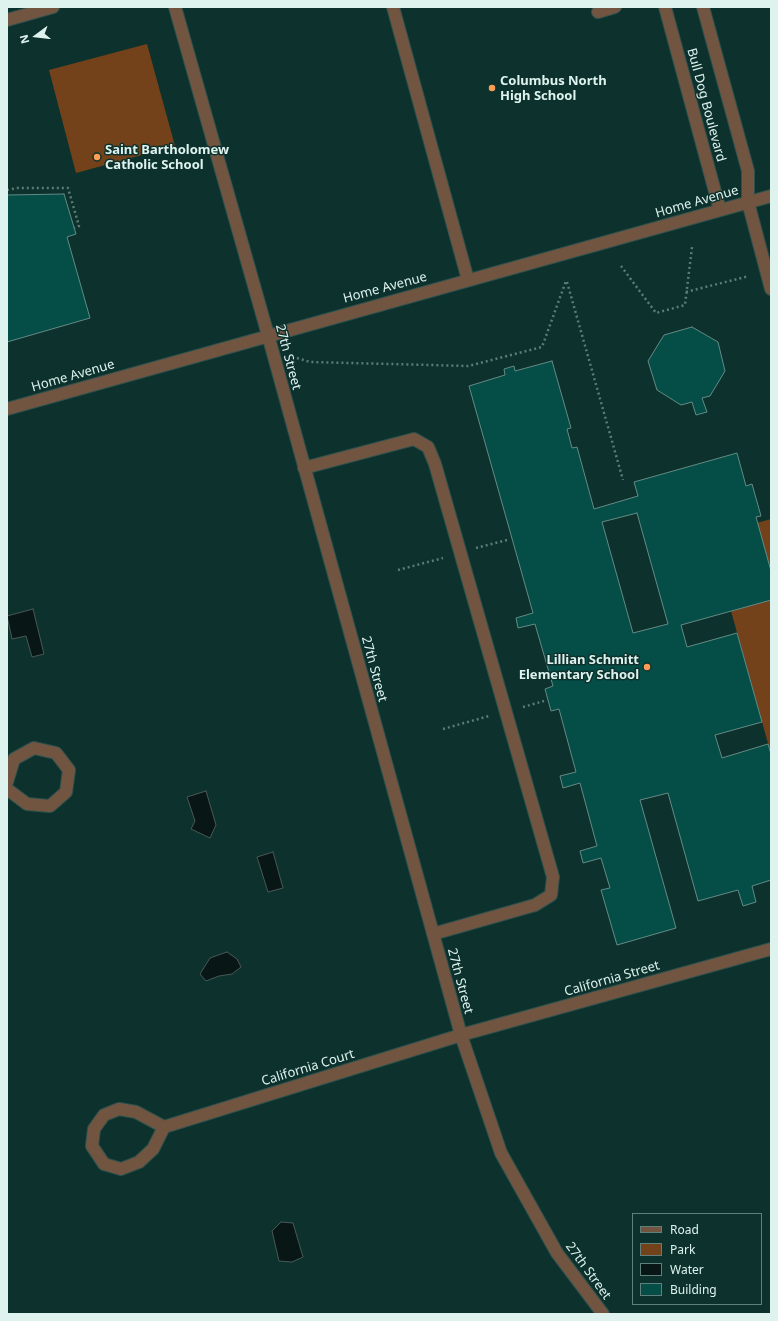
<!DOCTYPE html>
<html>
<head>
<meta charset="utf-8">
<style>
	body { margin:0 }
	#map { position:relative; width:778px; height:1321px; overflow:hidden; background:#0d322e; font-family:"Noto Sans",sans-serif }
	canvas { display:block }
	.frame { position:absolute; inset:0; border:8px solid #def2ee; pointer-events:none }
	.legend { position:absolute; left:632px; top:1213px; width:130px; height:92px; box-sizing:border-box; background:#0d322e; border:1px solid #617f7b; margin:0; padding:5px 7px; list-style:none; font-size:12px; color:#def2ee }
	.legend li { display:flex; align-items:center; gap:8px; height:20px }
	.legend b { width:20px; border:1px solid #617f7b }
	.north { position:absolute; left:16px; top:16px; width:40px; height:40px; -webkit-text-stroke:3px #0d322e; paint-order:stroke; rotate:255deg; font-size:11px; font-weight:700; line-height:16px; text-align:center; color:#def2ee }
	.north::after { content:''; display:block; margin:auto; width:14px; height:18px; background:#def2ee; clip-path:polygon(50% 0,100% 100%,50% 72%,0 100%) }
</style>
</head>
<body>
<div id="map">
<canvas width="778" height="1321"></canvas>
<div class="frame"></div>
<ul class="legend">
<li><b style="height:5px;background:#715541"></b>Road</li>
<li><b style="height:11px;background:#74421a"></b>Park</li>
<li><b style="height:11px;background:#081715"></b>Water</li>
<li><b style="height:11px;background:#054e47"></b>Building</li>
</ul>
<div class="north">N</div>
</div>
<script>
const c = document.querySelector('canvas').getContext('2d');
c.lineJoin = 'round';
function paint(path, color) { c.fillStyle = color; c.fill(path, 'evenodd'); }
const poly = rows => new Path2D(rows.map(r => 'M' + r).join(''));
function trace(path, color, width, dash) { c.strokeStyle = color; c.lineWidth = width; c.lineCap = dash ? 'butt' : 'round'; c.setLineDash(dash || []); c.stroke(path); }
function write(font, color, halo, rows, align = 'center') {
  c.font = font + ' "Noto Sans",sans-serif'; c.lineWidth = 3; c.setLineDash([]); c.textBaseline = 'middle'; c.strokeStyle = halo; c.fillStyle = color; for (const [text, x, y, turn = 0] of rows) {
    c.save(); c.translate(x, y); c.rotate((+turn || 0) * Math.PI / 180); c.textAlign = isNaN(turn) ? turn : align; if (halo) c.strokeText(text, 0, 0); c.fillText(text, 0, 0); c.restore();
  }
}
paint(poly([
	[147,44,175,146,76,173,49,70],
	[771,519,771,571,757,523],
	[771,600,771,754,731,611]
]), '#74421a');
const water = poly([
	[33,609,44,654,32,657,26,636,12,639,7,616,33,609],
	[206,791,216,825,210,838,191,829,195,821,187,797,206,791],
	[273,852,283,888,268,892,257,857,273,852],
	[227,952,237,959,241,967,232,974,219,976,206,981,200,974,210,958,227,952],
	[281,1222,293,1223,303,1257,292,1262,279,1261,272,1231,281,1222]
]);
paint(water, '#081715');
trace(water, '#485956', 1);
const building = poly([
	[64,194,76,234,67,237,90,318,7,342,7,195,64,194],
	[692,327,718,342,725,371,710,396,702,398,707,412,696,415,692,402,681,405,657,390,648,361,664,335,692,327],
	[552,361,571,428,567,429,572,448,577,447,594,509,638,496,634,482,737,453,746,486,752,484,761,516,756,517,771,571,771,600,681,625,687,647,737,633,762,722,715,735,722,758,768,744,771,754,771,880,752,886,756,902,743,906,738,890,698,901,668,793,640,800,676,928,617,945,601,890,610,888,601,858,583,863,580,851,597,846,580,783,563,788,560,776,576,772,559,709,551,711,545,689,553,686,535,624,518,628,516,618,533,613,469,386,505,375,504,369,514,366,515,371,552,361],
	[637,513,668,624,633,633,602,522,637,513]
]);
paint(building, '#054e47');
trace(building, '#658a84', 1);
const minor = poly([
	[175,7,268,335,461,1035,501,1153,557,1253,603,1314],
	[393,7,468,280],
	[665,7,720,210],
	[703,7,748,171,748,202,771,289],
	[598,12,615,7],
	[7,20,53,7],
	[7,409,771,196],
	[304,468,414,439,428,447,435,464,553,877,551,895,535,905,433,934],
	[7,782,14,759,34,748,56,753,69,770,66,792,50,806,27,804,7,789],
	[164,1127,153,1149,139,1162,121,1169,104,1164,92,1146,94,1129,104,1115,119,1109,136,1112,164,1127,461,1035,771,949]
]);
trace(minor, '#2e514d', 14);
trace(poly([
	[7,190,17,188,68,188,79,226,74,228],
	[621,266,656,313,685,305,692,247],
	[567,282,623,480],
	[686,292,749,276],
	[297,358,310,362,468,366,542,347,566,281],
	[476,548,507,540],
	[398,570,443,558],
	[523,707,544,701],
	[443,729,489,716]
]), '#5d7b77', 2.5, [2, 3]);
trace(minor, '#715541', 12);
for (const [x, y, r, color] of [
	[492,88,4,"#fc9d54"],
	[97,157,4,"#fc9d54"],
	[647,667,4,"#fc9d54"]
]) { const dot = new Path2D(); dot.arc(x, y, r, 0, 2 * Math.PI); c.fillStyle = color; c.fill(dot); trace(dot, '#0d322e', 1.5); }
write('bold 13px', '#def2ee', '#0d322e', [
	["Columbus North",500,81],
	["High School",500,96],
	["Saint Bartholomew",105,150],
	["Catholic School",105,165],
	["Lillian Schmitt",639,660,"right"],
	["Elementary School",639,675,"right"]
], 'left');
write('13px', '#def2ee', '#0d322e', [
	["Bull Dog Boulevard",706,105,75],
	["Home Avenue",697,202,-16],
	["Home Avenue",385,288,-15],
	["27th Street",288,357,75],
	["Home Avenue",73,376,-16],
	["27th Street",374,669,75],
	["California Street",612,979,-16],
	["27th Street",460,981,75],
	["California Court",308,1068,-17],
	["27th Street",588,1271,54]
]);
</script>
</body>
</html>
